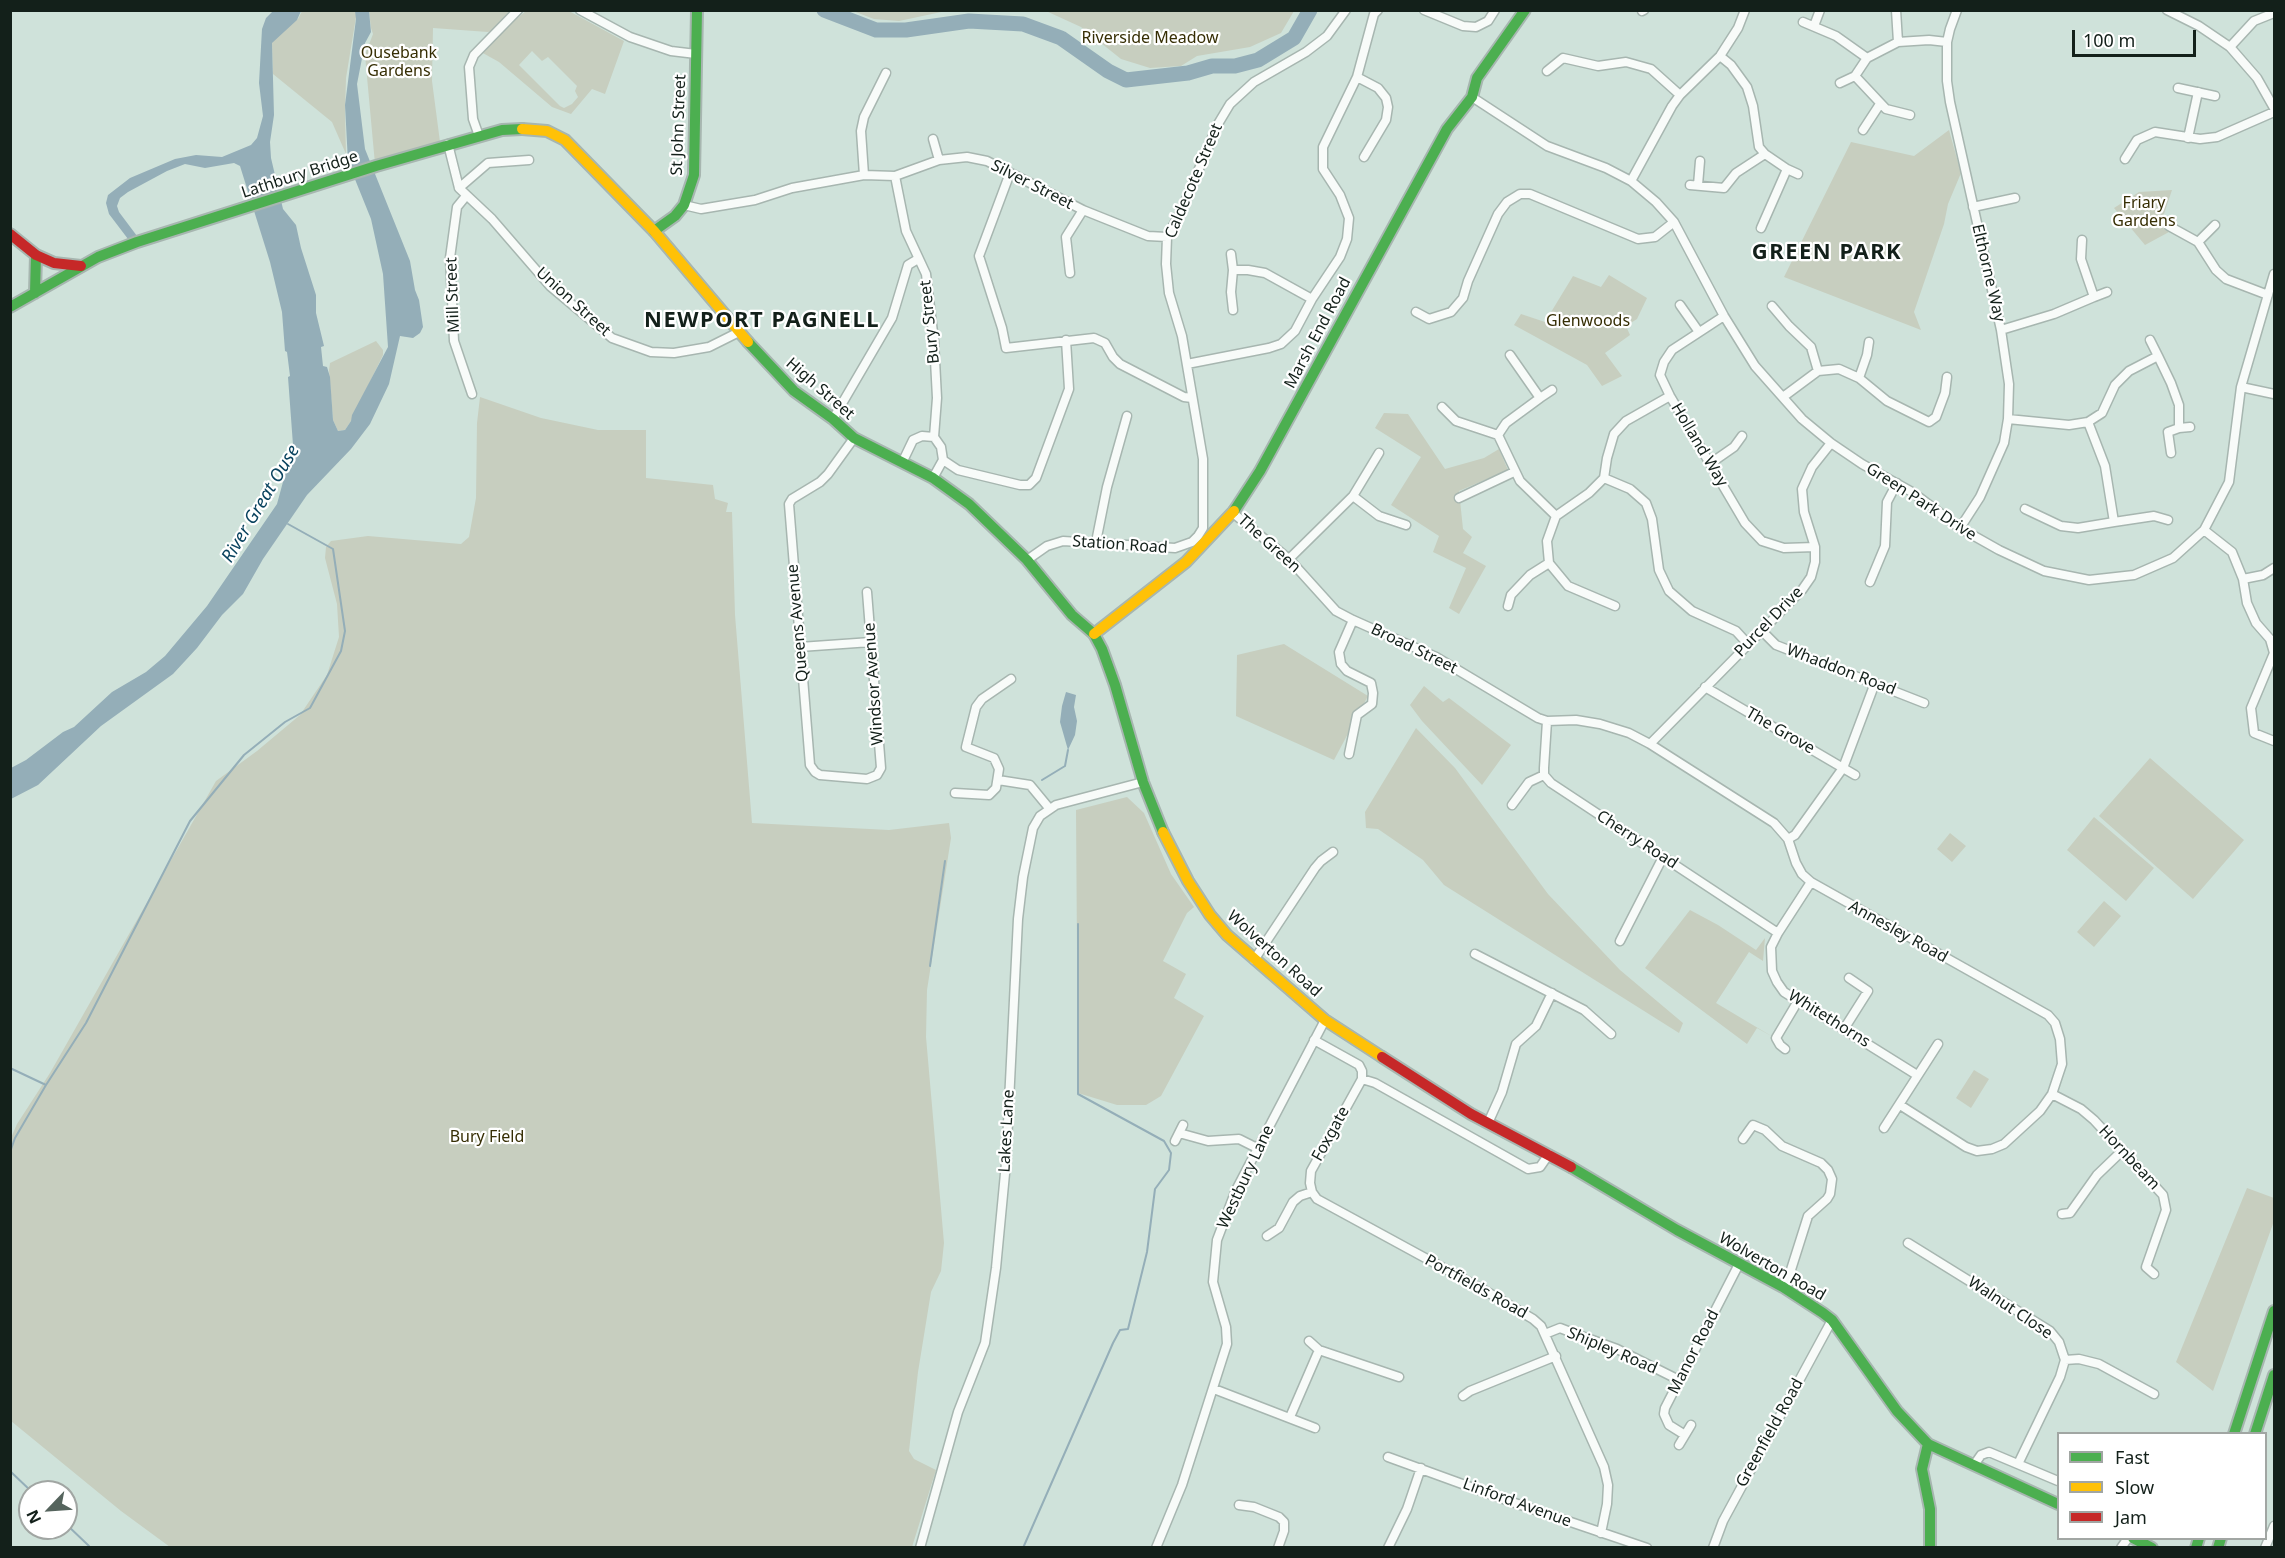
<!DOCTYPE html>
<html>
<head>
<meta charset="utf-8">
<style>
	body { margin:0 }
	#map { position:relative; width:2285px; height:1558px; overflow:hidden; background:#cfe2da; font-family:"Noto Sans",sans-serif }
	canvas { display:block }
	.frame { position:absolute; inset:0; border:12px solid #13201a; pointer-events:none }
	.legend { position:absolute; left:2057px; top:1432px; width:210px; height:108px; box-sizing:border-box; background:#fff; border:2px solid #a1a6a3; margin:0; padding:8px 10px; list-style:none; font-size:18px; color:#13201a }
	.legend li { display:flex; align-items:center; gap:12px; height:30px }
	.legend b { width:30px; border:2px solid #a1a6a3 }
	.north { position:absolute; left:18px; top:1480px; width:60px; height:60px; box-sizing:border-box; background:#fff; border:2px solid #a1a6a3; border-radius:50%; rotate:245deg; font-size:16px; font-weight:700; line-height:24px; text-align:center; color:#13201a }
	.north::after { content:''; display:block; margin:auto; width:21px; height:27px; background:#55645d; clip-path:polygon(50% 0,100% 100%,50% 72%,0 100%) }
	.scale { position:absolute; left:2072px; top:30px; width:124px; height:27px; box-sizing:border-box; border:3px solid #13201a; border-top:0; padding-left:8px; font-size:18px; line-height:21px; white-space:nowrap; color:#13201a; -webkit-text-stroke:4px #fff; paint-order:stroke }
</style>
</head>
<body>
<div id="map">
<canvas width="2285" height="1558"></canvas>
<div class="frame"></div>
<ul class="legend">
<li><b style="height:8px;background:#4caf50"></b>Fast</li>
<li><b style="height:8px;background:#ffc107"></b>Slow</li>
<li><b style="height:8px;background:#c62828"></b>Jam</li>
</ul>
<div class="north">N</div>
<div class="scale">100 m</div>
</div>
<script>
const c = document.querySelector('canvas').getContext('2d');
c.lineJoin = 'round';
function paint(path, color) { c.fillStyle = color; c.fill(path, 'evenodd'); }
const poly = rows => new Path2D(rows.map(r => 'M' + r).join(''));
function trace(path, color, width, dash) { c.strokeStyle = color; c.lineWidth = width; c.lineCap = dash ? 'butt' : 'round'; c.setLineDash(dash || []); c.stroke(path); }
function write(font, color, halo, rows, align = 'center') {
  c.font = font + ' "Noto Sans",sans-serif'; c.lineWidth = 4.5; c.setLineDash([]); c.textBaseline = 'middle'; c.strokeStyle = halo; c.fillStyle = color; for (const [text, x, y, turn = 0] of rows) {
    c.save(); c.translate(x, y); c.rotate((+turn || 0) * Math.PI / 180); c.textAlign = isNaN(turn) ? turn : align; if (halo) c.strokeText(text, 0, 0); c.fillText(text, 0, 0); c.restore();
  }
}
paint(poly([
	[302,11,357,11,346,78,345,113,346,154,332,122,273,74,272,43,278,31,298,19],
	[369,11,513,11,496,29,488,32,433,28,432,81,440,142,375,164,365,55,373,34,371,28],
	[526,11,569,11,624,41,605,94,592,89,571,114,552,107,499,62,481,52,504,29],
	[532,51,542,61,548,57,577,86,575,91,578,97,572,104,564,108,560,106,519,65],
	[853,11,946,11,899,21,874,19],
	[1046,11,1294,11,1281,33,1250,47,1197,56,1181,66,1150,68,1121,59,1081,27],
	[1949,130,1961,173,1948,204,1944,224,1914,312,1921,330,1784,277,1851,142,1914,156],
	[2172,190,2160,226,2169,232,2145,245,2114,208,2139,192],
	[1609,275,1647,298,1637,319,1626,326,1630,335,1605,353,1622,376,1602,386,1587,365,1514,325,1521,314,1545,322,1573,276,1601,287],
	[376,341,383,350,383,355,351,421,345,430,338,431,333,420,329,370,330,363],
	[480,397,541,418,598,430,646,430,646,478,713,485,715,499,728,503,726,512,732,512,735,615,752,823,889,830,949,823,951,838,927,990,926,1037,944,1243,941,1271,931,1292,918,1372,909,1451,914,1459,936,1470,912,1547,170,1547,121,1511,11,1421,10,1140,17,1124,50,1073,216,781,257,751,300,715,327,675,339,637,337,604,325,558,326,547,331,541,368,536,461,544,469,537,476,498,477,423],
	[1384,413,1408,414,1445,469,1484,458,1499,449,1508,470,1459,491,1463,529,1472,537,1463,553,1486,566,1459,614,1449,608,1466,568,1433,552,1439,536,1391,505,1421,457,1375,428],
	[1284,644,1368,696,1334,760,1236,716,1237,655],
	[1424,686,1443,702,1449,698,1511,745,1482,785,1422,721,1410,705],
	[1416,728,1455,768,1548,894,1620,970,1683,1023,1679,1033,1444,885,1423,860,1378,829,1366,828,1365,812],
	[2150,758,2244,840,2193,899,2099,816],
	[1127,797,1144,813,1171,874,1194,907,1187,913,1163,961,1186,974,1174,998,1204,1016,1161,1096,1146,1105,1117,1105,1078,1093,1076,810],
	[2094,817,2154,868,2126,901,2067,850],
	[1950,833,1966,846,1952,862,1937,849],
	[2104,901,2121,916,2094,947,2077,932],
	[1690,910,1718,925,1756,950,1765,938,1763,961,1749,952,1716,1003,1773,1037,1757,1028,1747,1044,1645,968],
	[1974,1070,1989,1079,1971,1108,1956,1098],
	[2247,1188,2274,1198,2274,1221,2213,1391,2176,1362]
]), '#c7cebf');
paint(poly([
	[273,11,301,11,297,20,272,43,274,115,270,142,271,158,283,209,296,225,301,248,316,295,316,313,324,346,321,347,323,366,327,367,330,377,333,420,338,431,345,430,351,421,352,415,388,347,383,274,371,219,348,162,345,105,356,19,355,11,369,11,371,32,365,43,357,84,365,149,410,261,415,290,419,300,423,327,420,333,413,338,400,336,389,384,370,424,351,449,307,495,263,559,243,594,222,615,197,648,173,674,101,726,38,785,11,799,11,768,26,760,63,732,74,727,112,692,146,672,165,656,207,606,277,504,293,445,288,377,290,376,287,352,285,351,282,312,270,262,240,166,234,163,205,168,185,164,167,171,128,192,120,198,117,206,119,212,137,236,128,239,109,214,106,203,108,195,130,178,175,159,196,155,222,157,251,145,257,138,263,116,259,83,262,29,266,18],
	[1066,692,1076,695,1074,707,1077,721,1075,735,1068,750,1060,722,1062,706]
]), '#94aeb8');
trace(poly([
	[1042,780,1065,766,1068,750],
	[930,966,945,861],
	[10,1068,46,1085,15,1138,10,1152],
	[46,1085,86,1023,190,821,244,755,285,722,310,708,341,651,345,631,333,549,288,524],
	[10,1471,32,1492],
	[66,1524,89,1546],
	[1023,1548,1113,1343,1120,1330,1128,1329,1147,1252,1155,1189,1169,1170,1171,1153,1164,1141,1078,1094,1078,924]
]), '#94aeb8', 2);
trace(poly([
	[824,10,876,30,906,30,969,21,1023,24,1061,38,1108,71,1126,80,1188,73,1212,66,1235,66,1258,60,1294,38,1310,10]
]), '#94aeb8', 15);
const street = poly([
	[580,10,630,37,671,51,696,54],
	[1424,10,1463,26,1476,27,1488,21,1495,10],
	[1896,10,1898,42],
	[1957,10,1950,29,1947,42,1947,81,1950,102,2001,330,2009,384,2008,419,2004,443,1980,497,1960,528],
	[2167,10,2199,26,2230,47,2257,78,2274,108],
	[1642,11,1644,10],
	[1803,22,1836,36,1867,58],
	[1814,26,1820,10],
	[2230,47,2254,21,2274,13],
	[1720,56,1731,65,1747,87,1753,106,1759,147,1765,154,1787,169,1761,228],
	[1547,71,1563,58,1598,66,1626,62,1651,69,1680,95],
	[1357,77,1378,88,1386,98,1388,107,1386,120,1364,157],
	[1840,83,1855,76],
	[2178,88,2215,96],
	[1472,97,1547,146,1606,168,1631,181,1656,202,1674,222,1724,316,1755,366,1802,419,1831,443,1862,464,1912,492,1960,528,1999,550,2044,571,2089,580,2134,575,2173,558,2204,530,2229,482,2241,387,2274,274],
	[1910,115,1886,109,1855,76,1867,58,1898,42,1929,40,1947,42],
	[1863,130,1880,104],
	[479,136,473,119,469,67,474,55,518,10],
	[2188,138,2198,92],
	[933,139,939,160],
	[448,144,459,188,492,219,550,286,612,338,651,352,674,353,709,347,739,332],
	[2125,159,2137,140,2155,132,2200,139,2217,137,2274,112],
	[1787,169,1798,174],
	[1010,173,979,256,1002,328,1006,348,1094,338,1105,343,1113,357,1120,364,1184,397,1192,398],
	[864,175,861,131,864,117,886,73],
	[895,176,906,231,926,274,934,341,937,398,934,437,941,447,943,460,933,478],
	[1631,181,1672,106,1680,95,1720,56,1738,28,1745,10],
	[1690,185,1724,188,1736,173,1765,154],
	[1698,185,1700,161],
	[459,188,488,163,529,160],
	[466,196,457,207,450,258,454,341,472,394],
	[684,205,701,209,755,200,792,188,864,175,895,176,939,160,967,157,987,161,1083,210,1148,236,1167,237],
	[1973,207,2015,198],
	[2169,226,2198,242,2216,270,2226,279,2268,295],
	[2198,242,2215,225],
	[1231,254,1233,270],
	[1070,273,1066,237,1083,210],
	[2094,297,2107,292],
	[1680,305,1699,332],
	[1772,306,1789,326,1811,347,1818,371],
	[1233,310,1231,292,1233,270,1248,270,1265,273,1312,299],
	[1416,312,1429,319,1451,312,1463,298,1468,281,1498,214,1507,202,1520,194,1530,194,1638,239,1655,237,1674,222],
	[1724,316,1672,350,1664,362,1660,375,1670,396,1745,523,1762,541,1784,548,1815,547],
	[2001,330,2054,314,2094,297,2081,259,2082,240],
	[2150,340,2158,356],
	[1510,355,1540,398,1506,423,1498,435,1520,481,1556,516],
	[1187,364,1269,348,1281,344,1295,331,1312,299,1340,257,1347,239,1349,218,1340,195,1323,169,1323,147,1357,77,1374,14,1378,10],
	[1859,378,1867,355,1869,342],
	[2241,387,2274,394],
	[1783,397,1818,371,1839,369,1859,378,1887,401,1929,422,1936,417,1945,393,1947,377],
	[1540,398,1552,390],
	[1442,407,1456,421,1498,435],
	[833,419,892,318,908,265,918,259],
	[2008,419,2069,425,2088,422,2102,413,2115,385,2129,371,2158,356,2171,383,2179,405,2179,428,2168,432,2171,453],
	[2088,422,2105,466,2114,522,2154,516,2168,520],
	[2179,428,2190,427],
	[854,438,828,474,820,482,792,499,789,504,810,765,815,772,820,775,867,779,877,775,881,768,867,592],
	[943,460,958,470,1020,485,1029,485,1036,478,1069,389,1066,340],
	[902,463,913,440,922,436,934,437],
	[1711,463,1734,447,1742,436],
	[1604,478,1630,489,1646,503,1652,519,1659,570,1669,591,1692,611,1736,631,1748,644],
	[1353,496,1379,516,1406,525],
	[1459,498,1514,472],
	[2025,509,2061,526,2078,528,2114,522],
	[1233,513,1289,559,1336,611,1353,620,1436,657,1538,718,1547,721,1576,720,1600,724,1629,733,1650,744,1774,823,1788,839,1796,863,1802,874,1811,882,2048,1015,2055,1023,2060,1039,2062,1064,2052,1094,2040,1111,2004,1144,1992,1149,1977,1151,1966,1147,1900,1105],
	[2204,530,2232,552,2243,579,2247,603,2256,623,2270,639,2274,653,2251,708,2254,733,2274,741],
	[1096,542,1107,487,1127,416],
	[1289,559,1353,496,1379,453],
	[1027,560,1047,546,1063,541,1175,548,1192,542,1198,536,1203,528,1203,459,1182,336,1169,293,1166,264,1167,237,1182,209,1218,124,1230,104,1254,82,1306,52,1327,36,1346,10],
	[2243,579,2263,575,2274,568],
	[1870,582,1885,546,1887,502,1897,483],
	[1508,606,1511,595,1530,575,1549,563],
	[1615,606,1568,586,1549,563,1547,541,1556,516,1589,493,1604,478,1607,458,1614,434,1626,421,1670,396],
	[1761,630,1776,645,1924,703],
	[800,647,871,642],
	[1705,687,1855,775],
	[1547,721,1544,768,1544,775,1551,783,1778,933],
	[1650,744,1802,590,1811,577,1815,562,1815,547,1804,512,1802,489,1812,467,1831,443],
	[1349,754,1357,715,1372,704,1373,693,1371,683,1347,671,1341,664,1339,652,1353,620],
	[998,780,1030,785,1049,808],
	[955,793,989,795,996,788,999,769,994,758,966,747,976,707,982,699,1011,679],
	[1512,805,1529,782,1544,775],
	[1788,839,1795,835,1843,768,1875,683],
	[1811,882,1778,933,1771,947,1772,971,1777,982,1784,992,1917,1075],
	[1620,941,1663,857],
	[1475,954,1584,1010,1611,1034],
	[1254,960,1315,868,1321,861,1333,852],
	[1844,1029,1868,991,1849,978],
	[1314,1040,1359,1065,1362,1071,1362,1079,1311,1171,1310,1183,1312,1192,1317,1199,1484,1290,1533,1319,1541,1326,1604,1467,1608,1485,1607,1504,1601,1533],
	[1785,1049,1780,1045,1776,1038,1798,1001],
	[1362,1079,1375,1083,1528,1169,1540,1167,1549,1154],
	[2052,1094,2081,1109,2094,1120,2163,1195,2166,1210,2146,1267,2154,1274],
	[1488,1123,1502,1092,1516,1044,1536,1026,1552,993],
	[1884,1128,1938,1044],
	[1179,1133,1208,1141,1239,1139,1257,1148],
	[1743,1139,1753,1125,1765,1130,1782,1146,1821,1163,1828,1170,1832,1179,1830,1194,1827,1199,1808,1216,1789,1276,1783,1287],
	[1175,1141,1183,1125],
	[2062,1214,2070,1213,2097,1175,2123,1150],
	[1267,1236,1279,1228,1293,1202,1300,1196,1312,1192],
	[1908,1243,2050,1331,2059,1342,2065,1360,2060,1377,2018,1464],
	[1545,1334,1560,1328,1573,1333,1617,1349,1679,1380],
	[1309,1341,1319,1350,1399,1377],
	[2065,1360,2079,1359,2099,1364,2154,1394],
	[1214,1389,1315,1428],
	[1463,1396,1470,1391,1556,1356],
	[1290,1417,1319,1350],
	[1685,1435,1669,1425,1664,1414,1665,1408,1739,1264],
	[1679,1445,1691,1425],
	[1388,1457,1509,1501,1647,1548],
	[1974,1465,1981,1455,1989,1452,2058,1481],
	[1239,1505,1254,1507,1279,1517,1284,1522,1284,1531,1278,1548],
	[920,1548,958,1412,985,1343,996,1268,1006,1163,1018,919,1023,877,1033,828,1040,816,1056,805,1143,782],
	[1156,1548,1182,1485,1227,1344,1226,1327,1213,1282,1217,1240,1236,1190,1325,1020],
	[1388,1548,1407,1509,1421,1468],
	[1713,1548,1723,1521,1832,1320],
	[2121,1548,2128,1538],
	[2265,1548,2274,1526]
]);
const fast = poly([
	[654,231,675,216,684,205,694,175,697,10],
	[35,293,36,255],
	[10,307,98,257,137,242,376,166,502,130,522,129],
	[748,342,794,391,833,419,854,438,933,478,969,504,1027,560,1072,615,1094,634,1102,649,1115,685,1143,782,1163,832],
	[1234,511,1260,471,1447,129,1472,97,1477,78,1525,10],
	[1571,1167,1677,1230,1783,1287,1823,1313,1832,1320,1897,1411,1928,1444,2058,1504],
	[2234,1434,2274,1311],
	[2255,1434,2274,1375],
	[1928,1444,1922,1469,1930,1509,1930,1548],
	[2133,1538,2152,1548],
	[2196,1548,2199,1538],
	[2218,1548,2221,1538]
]);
const slow = poly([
	[522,129,547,131,565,140,654,231,748,342],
	[1094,634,1186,562,1234,511],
	[1163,832,1188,881,1210,915,1227,935,1325,1020,1382,1057]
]);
const jam = poly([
	[10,234,36,255,54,263,81,266],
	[1382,1057,1471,1114,1571,1167]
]);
trace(street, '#a7b6b0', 11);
trace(fast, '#a7b6b0', 14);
trace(slow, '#a7b6b0', 14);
trace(jam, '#a7b6b0', 14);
trace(street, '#f8fbf9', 8);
trace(fast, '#4caf50', 10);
trace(slow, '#ffc107', 10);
trace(jam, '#c62828', 10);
write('16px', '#362e04', '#fff', [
	["Riverside Meadow",1150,38],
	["Ousebank",399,53],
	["Gardens",399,71],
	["Friary",2144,203],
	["Gardens",2144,221],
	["Glenwoods",1588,321],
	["Bury Field",487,1137]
]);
write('16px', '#13201a', '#fff', [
	["St John Street",679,125,-88],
	["Lathbury Bridge",300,175,-18],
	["Caldecote Street",1194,181,-67],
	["Silver Street",1032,185,27],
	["Elthorne Way",1988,273,77],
	["Mill Street",453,295,-92],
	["Union Street",573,302,42],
	["Bury Street",930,322,-96],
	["Marsh End Road",1318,333,-62],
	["High Street",820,389,41],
	["Holland Way",1699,445,59],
	["Green Park Drive",1921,502,33],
	["The Green",1269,544,42],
	["Station Road",1120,545,4],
	["Purcel Drive",1769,622,-46],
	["Queens Avenue",798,623,-95],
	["Broad Street",1414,649,26],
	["Whaddon Road",1841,670,21],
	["Windsor Avenue",874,684,-94],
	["The Grove",1780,731,30],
	["Cherry Road",1637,840,33],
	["Annesley Road",1898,932,29],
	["Wolverton Road",1274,954,42],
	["Whitethorns",1829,1019,32],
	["Lakes Lane",1007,1131,-87],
	["Foxgate",1331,1134,-61],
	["Hornbeam",2129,1158,47],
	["Westbury Lane",1246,1177,-65],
	["Wolverton Road",1772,1267,30],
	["Portfields Road",1476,1287,29],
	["Walnut Close",2010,1308,34],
	["Shipley Road",1612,1351,23],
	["Manor Road",1694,1352,-63],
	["Greenfield Road",1770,1433,-61],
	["Linford Avenue",1517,1503,20]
]);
write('italic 18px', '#0a435f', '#fff', [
	["River Great Ouse",261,504,-59]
]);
c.letterSpacing = '1.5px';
write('bold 22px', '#13201a', '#fff', [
	["GREEN PARK",1827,253],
	["NEWPORT PAGNELL",762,321]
]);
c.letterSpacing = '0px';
</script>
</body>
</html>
